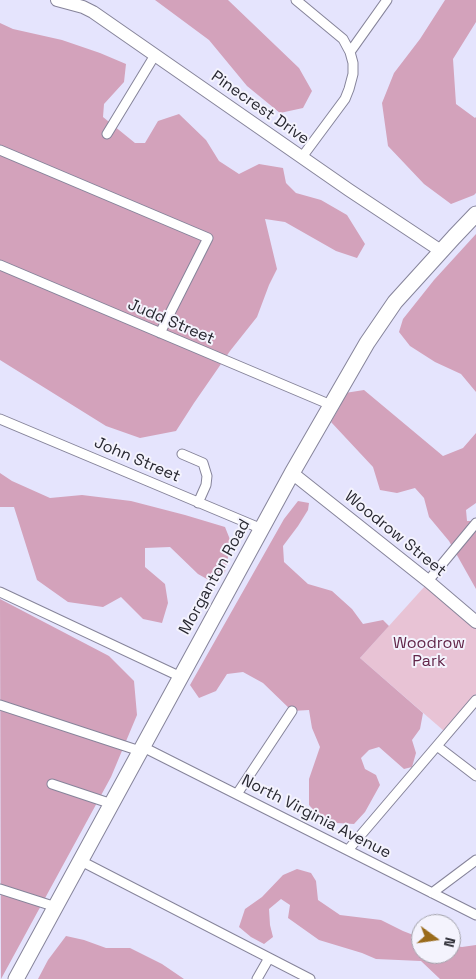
<!DOCTYPE html>
<html>
<head>
<meta charset="utf-8">
<style>
	body { margin:0 }
	#map { position:relative; width:476px; height:979px; overflow:hidden; background:#e5e4fd; font-family:"Space Grotesk",sans-serif }
	canvas { display:block }
	.north { position:absolute; left:411px; top:914px; width:50px; height:50px; box-sizing:border-box; background:#f4f3fd; border:1px solid #a2a2ab; border-radius:50%; rotate:104deg; font-size:14px; font-weight:700; line-height:20px; text-align:center; color:#282831 }
	.north::after { content:''; display:block; margin:auto; width:18px; height:22px; background:#9a6b1c; clip-path:polygon(50% 0,100% 100%,50% 72%,0 100%) }
</style>
</head>
<body>
<div id="map">
<canvas width="476" height="979"></canvas>
<div class="north">N</div>
</div>
<script>
const c = document.querySelector('canvas').getContext('2d');
c.lineJoin = 'round';
function paint(path, color) { c.fillStyle = color; c.fill(path, 'evenodd'); }
const poly = rows => new Path2D(rows.map(r => 'M' + r).join(''));
function trace(path, color, width, dash) { c.strokeStyle = color; c.lineWidth = width; c.lineCap = dash ? 'butt' : 'round'; c.setLineDash(dash || []); c.stroke(path); }
function write(font, color, halo, rows, align = 'center') {
  c.font = font + ' "Space Grotesk",sans-serif'; c.lineWidth = 4; c.setLineDash([]); c.textBaseline = 'middle'; c.strokeStyle = halo; c.fillStyle = color; for (const [text, x, y, turn = 0] of rows) {
    c.save(); c.translate(x, y); c.rotate((+turn || 0) * Math.PI / 180); c.textAlign = isNaN(turn) ? turn : align; if (halo) c.strokeText(text, 0, 0); c.fillText(text, 0, 0); c.restore();
  }
}
paint(poly([
	[425,586,476,628,476,694,444,731,360,658]
]), '#e8c3d5');
paint(poly([
	[155,0,228,0,299,68,312,91,303,108,280,113,247,86,209,40],
	[445,0,476,0,476,22,453,59,456,104,475,118,476,117,476,193,474,195,451,204,424,184,388,146,382,103,394,73,420,39],
	[0,23,13,29,62,40,100,53,126,64,124,82,104,104,103,117,135,143,145,143,158,121,179,114,206,140,219,161,239,174,259,164,283,168,286,183,296,193,321,200,347,215,365,244,357,258,336,251,285,222,265,219,277,269,269,285,257,317,230,351,194,403,176,431,140,438,106,426,0,360],
	[476,234,476,392,461,374,435,362,410,346,399,332,403,319,434,280],
	[364,390,443,456,463,448,476,433,476,431,476,503,466,510,467,521,476,521,476,589,449,541,429,517,424,498,415,488,397,493,380,490,373,467,331,422,339,408,345,393],
	[0,473,12,481,50,498,82,495,131,501,185,515,225,527,231,542,225,572,214,583,198,574,170,547,145,548,145,567,165,584,168,603,162,623,143,619,121,597,103,607,68,602,37,580,14,507,0,507],
	[298,501,309,503,308,510,298,526,283,546,284,562,308,584,332,591,352,609,363,624,383,620,389,626,360,658,423,713,420,729,412,740,416,753,412,767,404,769,379,747,369,750,361,758,365,769,376,775,380,785,365,812,354,824,337,823,319,816,309,805,309,779,320,747,312,728,309,710,292,711,263,683,243,672,227,674,216,691,199,698,190,685,284,519],
	[0,599,109,656,134,681,137,715,111,777,1,979],
	[297,869,311,873,316,881,318,900,340,915,381,920,403,931,421,938,421,954,451,954,451,945,462,947,476,945,476,979,440,979,421,961,376,959,362,953,319,940,288,918,290,905,281,899,269,909,270,925,273,937,264,944,251,937,239,927,245,909,262,897,283,875],
	[66,936,84,940,106,948,130,948,162,964,184,979,38,979,48,960]
]), '#d3a2bb');
const street = poly([
	[296,0,343,39,350,52],
	[107,134,155,55],
	[0,150,208,238,160,333],
	[302,157,345,99,349,89,353,74,353,63,350,52,387,0],
	[0,265,331,405],
	[0,419,262,529],
	[182,454,203,463,207,476,206,485,198,503],
	[428,581,476,523],
	[0,592,181,677],
	[0,705,140,751],
	[437,746,476,776],
	[143,747,476,915],
	[52,784,112,804],
	[237,794,292,711],
	[348,850,476,700],
	[81,861,310,979],
	[0,889,56,907],
	[432,893,476,860],
	[257,979,269,958]
]);
const secondary = poly([
	[57,0,83,7,93,12,349,190,441,251],
	[292,473,428,581,476,622]
]);
const primary = poly([
	[16,979,292,473,367,343,395,302,454,237,476,214]
]);
trace(street, '#86849a', 11);
trace(secondary, '#86849a', 14);
trace(primary, '#86849a', 17);
trace(street, '#fff', 9);
trace(secondary, '#fff', 12);
trace(primary, '#fff', 15);
write('16px', '#282831', '#f4f3fd', [
	["Pinecrest Drive",260,108,35],
	["Judd Street",171,322,23],
	["John Street",137,460,23],
	["Woodrow Street",395,534,39],
	["Morganton Road",215,577,-61],
	["North Virginia Avenue",316,817,27]
]);
write('16px', '#622649', '#f4f3fd', [
	["Woodrow",429,644],
	["Park",429,662]
]);
</script>
</body>
</html>
